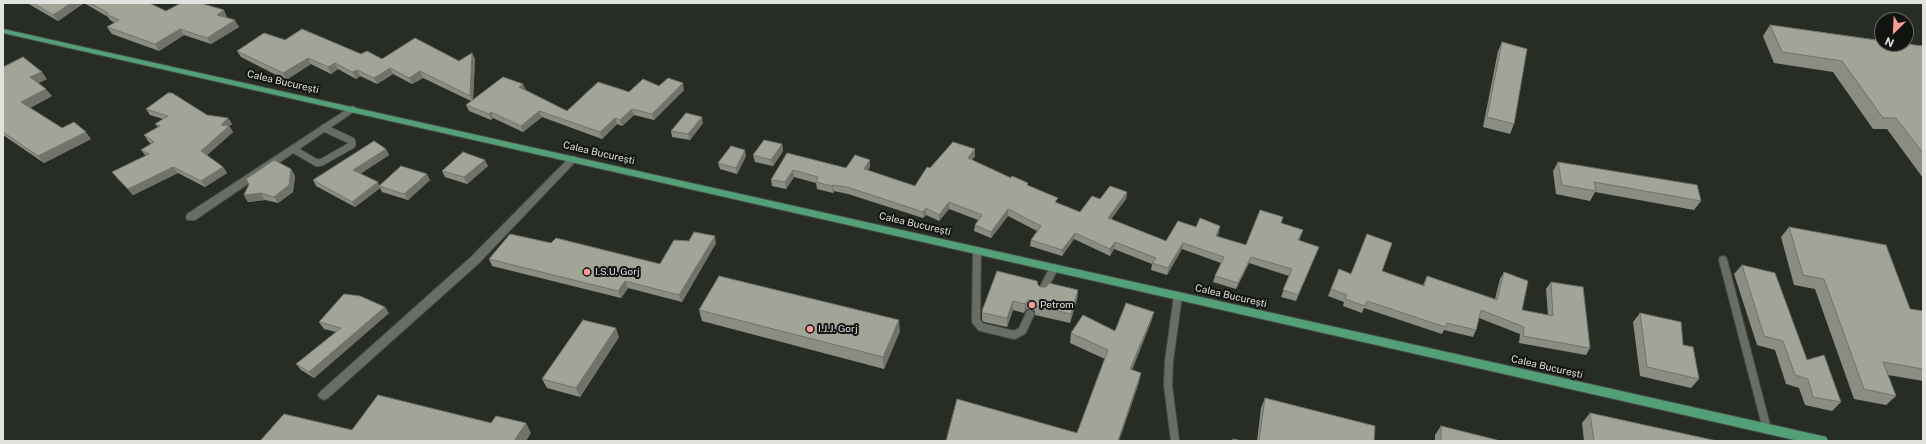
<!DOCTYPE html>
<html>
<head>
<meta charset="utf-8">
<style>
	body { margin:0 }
	#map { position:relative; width:1926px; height:444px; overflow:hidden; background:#272d25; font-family:"Public Sans",sans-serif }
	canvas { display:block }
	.frame { position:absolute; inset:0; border:4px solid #e0e3de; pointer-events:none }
	.north { position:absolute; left:1874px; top:12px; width:40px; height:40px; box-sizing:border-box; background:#121411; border:1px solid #646763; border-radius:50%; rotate:204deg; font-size:11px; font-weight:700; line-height:16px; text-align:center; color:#e0e3de }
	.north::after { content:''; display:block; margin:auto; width:14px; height:18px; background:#f59c95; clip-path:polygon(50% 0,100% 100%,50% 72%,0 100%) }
</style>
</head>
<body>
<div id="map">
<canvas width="1926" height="444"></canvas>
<div class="frame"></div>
<div class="north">N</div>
</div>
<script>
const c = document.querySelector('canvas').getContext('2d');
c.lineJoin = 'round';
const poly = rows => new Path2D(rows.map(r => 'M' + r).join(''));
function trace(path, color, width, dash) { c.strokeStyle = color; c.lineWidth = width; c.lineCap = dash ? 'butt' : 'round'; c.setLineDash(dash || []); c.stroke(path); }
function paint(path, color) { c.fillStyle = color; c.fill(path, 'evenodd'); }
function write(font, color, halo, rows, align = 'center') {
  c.font = font + ' "Public Sans",sans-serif'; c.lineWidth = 4; c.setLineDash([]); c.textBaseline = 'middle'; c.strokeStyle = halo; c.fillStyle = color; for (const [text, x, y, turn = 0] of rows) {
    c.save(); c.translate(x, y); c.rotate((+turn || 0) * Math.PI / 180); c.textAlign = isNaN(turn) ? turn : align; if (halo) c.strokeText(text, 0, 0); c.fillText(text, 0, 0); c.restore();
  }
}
const serviceFar1 = poly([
	[293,149,317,163,322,162,352,145,352,141,324,128]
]);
const service = poly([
	[977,251,976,321,981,327,1014,335,1022,331,1030,314],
	[1723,260,1767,429],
	[1042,291,1054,268],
	[1175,441,1168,385,1169,361,1178,296]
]);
const minor = poly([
	[352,106,355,107,356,109,355,111,195,220,187,220,186,217,187,214,352,106],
	[573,156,576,157,578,159,576,161,479,263,328,398,324,400,320,398,318,395,320,392,471,257,570,157,573,156]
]);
const primary = poly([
	[3,29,1822,436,1826,437,1828,441,1799,441,3,33,3,29]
]);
trace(serviceFar1, '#464b44', 8);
trace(service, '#464b44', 10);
trace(minor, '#464b44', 2);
trace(primary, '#464b44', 2);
trace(serviceFar1, '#686e65', 7);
trace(service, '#686e65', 8);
paint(minor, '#686e65');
paint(primary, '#529f78');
paint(poly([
	[27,3,149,3,166,11,227,17,226,18,239,27,211,44,184,35,159,51,112,34,107,27,115,23,110,20,108,17,84,3,58,21],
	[1770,25,1923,46,1923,178,1887,129,1873,129,1833,72,1774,63,1763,36],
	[285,40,361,54,382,59,459,61,472,53,475,59,473,99,526,90,567,111,629,92,659,86,684,90,654,120,634,115,622,126,617,124,602,139,542,117,523,132,493,118,491,120,469,111,466,105,471,101,423,78,412,84,393,74,377,84,360,76,356,79,338,69,331,74,311,64,286,80,241,57,237,51],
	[1502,42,1514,124,1510,134,1483,127,1498,51],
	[3,67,47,79,38,83,52,96,30,108,62,128,91,139,44,163,3,135],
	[146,109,207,115,228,118,232,124,229,126,233,132,207,155,223,167,227,173,205,187,178,173,133,195,117,178,112,172,146,156,141,150,151,144,148,141,144,135,158,127,155,124,163,119,150,115],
	[703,123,690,140,672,137,671,131],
	[782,144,783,151,773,166,755,162,753,155],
	[386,149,389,155,360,174,378,182,379,185,430,180,408,200,382,192,380,188,355,207,316,186,313,180],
	[787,153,846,168,870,167,868,170,915,186,930,168,975,156,972,160,1028,186,1058,203,1080,212,1100,199,1127,192,1126,199,1111,219,1166,241,1196,227,1220,226,1217,236,1246,245,1283,217,1281,223,1303,230,1299,241,1316,254,1296,301,1281,297,1289,276,1249,263,1236,289,1213,282,1215,276,1221,263,1182,249,1167,275,1151,270,1152,264,1114,249,1110,256,1074,239,1062,256,1030,246,1031,240,1037,231,1008,216,991,238,974,231,975,225,978,220,949,209,939,221,926,215,923,218,848,194,834,191,833,193,817,189,816,183,794,177,786,189,772,186,771,180],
	[746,156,737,174,720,169,718,163],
	[1558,162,1701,201,1694,210,1595,192,1590,201,1556,194,1553,171],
	[488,166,467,184,445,177,442,171],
	[291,169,295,176,293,192,278,203,265,200,248,202,244,195],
	[1789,227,1910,309,1923,311,1923,381,1888,375,1896,396,1886,405,1854,399,1815,289,1794,285,1781,237],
	[551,243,660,264,716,243,682,302,628,288,621,298,492,266,489,259],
	[1742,265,1807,360,1841,402,1832,411,1805,405,1799,388,1786,384,1775,350,1757,345,1734,274],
	[1339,269,1351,274,1382,271,1423,285,1427,276,1495,299,1500,279,1504,272,1522,310,1548,315,1546,289,1551,282,1590,348,1586,355,1519,343,1520,334,1479,318,1476,330,1473,337,1444,330,1442,334,1364,308,1362,313,1343,306,1344,302,1328,296],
	[1038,285,1040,287,1078,290,1077,299,1070,323,1035,315,1035,311,1032,309,1027,309,1024,313,1013,310,1007,327,984,322,982,320,982,311],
	[699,310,900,331,884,369,702,321],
	[1154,312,1151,322,1132,370,1139,383,1105,359,1070,343,1071,333,1115,331],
	[389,313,314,378,301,370,296,364,336,332,324,329,319,322],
	[1640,313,1683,345,1699,379,1691,388,1640,376,1633,322],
	[619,337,580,397,547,388,542,379],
	[1265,398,1374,441,1257,441,1261,408],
	[1590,413,1717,441,1584,441,1582,423],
	[1441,426,1497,441,1435,441,1435,435]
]), '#8b8d83');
paint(poly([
	[3,3,7,3,3,5],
	[71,3,84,3,58,21,53,15],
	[224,10,227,17,221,21,217,15],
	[235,20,239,27,211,44,207,38],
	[180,29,184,35,159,51,155,44],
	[472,53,475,59,473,102,470,96],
	[308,58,311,64,286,80,283,73],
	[335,63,338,69,331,74,328,67],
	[390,68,393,74,377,84,374,78],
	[357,70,360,76,356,79,352,72],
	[420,71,423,78,412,84,409,78],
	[42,72,47,79,35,85,30,77],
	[683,83,684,90,654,120,652,114],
	[523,84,526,90,519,87],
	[46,89,52,96,27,109,21,102],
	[632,109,634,115,622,126,620,120],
	[539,111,542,117,523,132,521,126],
	[491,112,493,118,491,120,489,114],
	[702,117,703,123,690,140,688,134],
	[228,118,232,124,229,126,233,132,205,157,201,151,221,125],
	[615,118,617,124,602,139,600,132],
	[86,132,91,139,44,163,38,156],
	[782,144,783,151,773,166,771,160],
	[386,149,389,155,356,176,353,170],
	[975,149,975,156,968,165,968,158],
	[745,150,746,156,737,174,736,168],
	[485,160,488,166,467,184,464,177],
	[870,160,870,167,865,175,864,169],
	[173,167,178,173,133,195,128,189],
	[223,167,227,173,205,187,201,181],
	[291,169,295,176,293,192,278,203,274,197],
	[793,170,794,177,786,189,785,182],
	[427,174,430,180,408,200,404,194],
	[378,182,380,188,355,207,352,202],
	[833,185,834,191,833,193,832,186],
	[1127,192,1126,199,1107,225,1108,218],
	[261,193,265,200,248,202,244,195],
	[949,202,949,209,939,221,939,215],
	[926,208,926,215,923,218,923,212],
	[1008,209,1008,216,991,238,991,232],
	[1220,226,1219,233,1214,242,1216,236],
	[1075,233,1074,239,1062,256,1062,250],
	[715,236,716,243,682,302,679,295],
	[1115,242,1114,249,1110,256,1110,249],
	[1183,243,1182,249,1167,275,1168,268],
	[1319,247,1316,254,1296,301,1298,295],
	[1251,257,1249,263,1236,289,1238,283],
	[625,281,628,288,621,298,618,291],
	[1078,290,1077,299,1070,323,1071,314],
	[1028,300,1027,309,1024,313,1025,304],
	[1013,301,1013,310,1007,327,1007,318],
	[385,307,389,313,314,378,309,372],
	[1154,312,1151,322,1128,379,1130,369],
	[899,320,900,331,884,369,883,357],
	[616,328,619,337,580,397,576,388],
	[1141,373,1139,383,1119,441,1118,441],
	[526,423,531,433,526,441,514,441]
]), '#71736a');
const building = poly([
	[33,3,71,3,53,15,33,3],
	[90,3,149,3,166,11,181,3,200,3,224,10,217,15,235,20,207,38,180,29,155,44,107,27,119,20,106,14,108,13,90,3],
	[1770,25,1882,41,1882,44,1905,44,1923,46,1923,153,1896,118,1883,118,1842,61,1782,52,1770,25],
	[302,29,361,54,367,51,382,59,415,38,459,61,472,53,470,96,420,71,409,78,390,68,374,78,357,70,352,72,335,63,328,67,308,58,283,73,237,51,264,33,285,40,302,29],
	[1502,42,1527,49,1514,124,1487,117,1502,42],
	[23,57,42,72,30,77,46,89,21,102,62,128,74,122,86,132,38,156,3,132,3,67,23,57],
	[503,77,523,84,519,87,567,111,598,82,629,92,643,79,659,86,668,78,683,83,652,114,632,109,620,120,615,118,600,132,539,111,521,126,491,112,489,114,466,105,503,77],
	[168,93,172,93,207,115,228,118,221,125,229,126,201,151,223,167,201,181,173,167,128,189,112,172,149,154,141,150,154,142,144,135,160,126,155,124,168,116,146,109,168,93],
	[686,113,702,117,688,134,671,131,686,113],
	[764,140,782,144,771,160,753,155,764,140],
	[374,141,386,149,353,170,378,182,352,202,313,180,374,141],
	[953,142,975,149,968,158,1011,178,1012,176,1028,183,1027,185,1058,198,1055,202,1080,212,1092,196,1100,199,1110,186,1127,192,1108,218,1166,241,1178,221,1196,227,1200,218,1220,226,1216,236,1246,245,1260,210,1283,217,1281,223,1303,230,1298,240,1319,247,1298,295,1283,290,1292,269,1251,257,1238,283,1215,276,1224,257,1183,243,1168,268,1152,263,1156,258,1115,242,1110,249,1075,233,1062,250,1031,240,1041,226,1008,209,991,232,975,225,982,215,949,202,939,215,926,208,923,212,847,187,833,185,832,186,816,182,818,177,793,170,785,182,771,180,787,153,846,168,855,155,870,160,864,169,915,186,927,167,930,168,953,142],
	[731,146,745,150,736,168,718,163,731,146],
	[463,152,485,160,464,177,442,171,463,152],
	[274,160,291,169,289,185,274,197,261,193,244,195,249,184,246,179,274,160],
	[1558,162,1697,185,1701,201,1594,182,1596,191,1562,185,1558,162],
	[401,166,427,174,404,194,379,186,401,166],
	[1789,227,1886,245,1910,309,1923,311,1923,369,1883,362,1896,396,1864,389,1824,279,1803,275,1789,227],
	[694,232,715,236,679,295,625,281,618,291,489,259,510,234,551,243,556,238,660,264,674,240,689,241,694,232],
	[1367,234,1392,243,1382,271,1424,286,1427,276,1497,300,1504,272,1528,281,1522,310,1553,316,1551,282,1583,287,1590,348,1523,336,1524,327,1481,310,1476,330,1447,323,1445,327,1367,301,1365,306,1345,299,1347,295,1331,289,1339,269,1351,274,1367,234],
	[1742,265,1775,273,1807,360,1824,355,1841,402,1813,397,1808,379,1795,375,1783,341,1764,336,1742,265],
	[997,271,1037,281,1038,285,1040,287,1046,287,1049,283,1078,290,1071,314,1036,306,1036,302,1033,300,1028,300,1025,304,1013,301,1007,318,984,313,982,311,997,271],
	[719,276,899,320,883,357,699,310,719,276],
	[344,294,360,296,385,307,309,372,296,364,341,328,319,322,344,294],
	[1126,303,1154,312,1130,369,1141,373,1118,441,946,441,957,399,1077,433,1108,350,1071,333,1083,315,1115,331,1126,303],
	[1640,313,1681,322,1683,345,1693,347,1699,379,1647,367,1640,313],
	[583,320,616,328,576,388,542,379,583,320],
	[378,395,491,423,496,416,526,423,514,441,260,441,284,414,352,430,378,395],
	[1265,398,1375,426,1374,441,1259,441,1265,398],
	[1590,413,1717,441,1594,441,1590,413],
	[1441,426,1497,440,1497,441,1441,441,1441,426],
	[1233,439,1242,441,1233,441,1233,439]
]);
paint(building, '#a2a498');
trace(building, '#71736a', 1);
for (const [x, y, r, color] of [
	[587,272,4,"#f59c95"],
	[1032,305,4,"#f59c95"],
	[810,329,4,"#f59c95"]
]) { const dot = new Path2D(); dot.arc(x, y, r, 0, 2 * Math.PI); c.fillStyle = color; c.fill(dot); trace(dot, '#121411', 1.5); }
write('10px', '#e0e3de', '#121411', [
	["Calea București",283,82,13],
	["Calea București",599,153,13],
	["Calea București",915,224,13],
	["Calea București",1231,296,13],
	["Calea București",1547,367,13]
]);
write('10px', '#e0e3de', '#121411', [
	["I.S.U. Gorj",595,272],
	["Petrom",1040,305],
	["I.J.J. Gorj",818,329]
], 'left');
</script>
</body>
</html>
